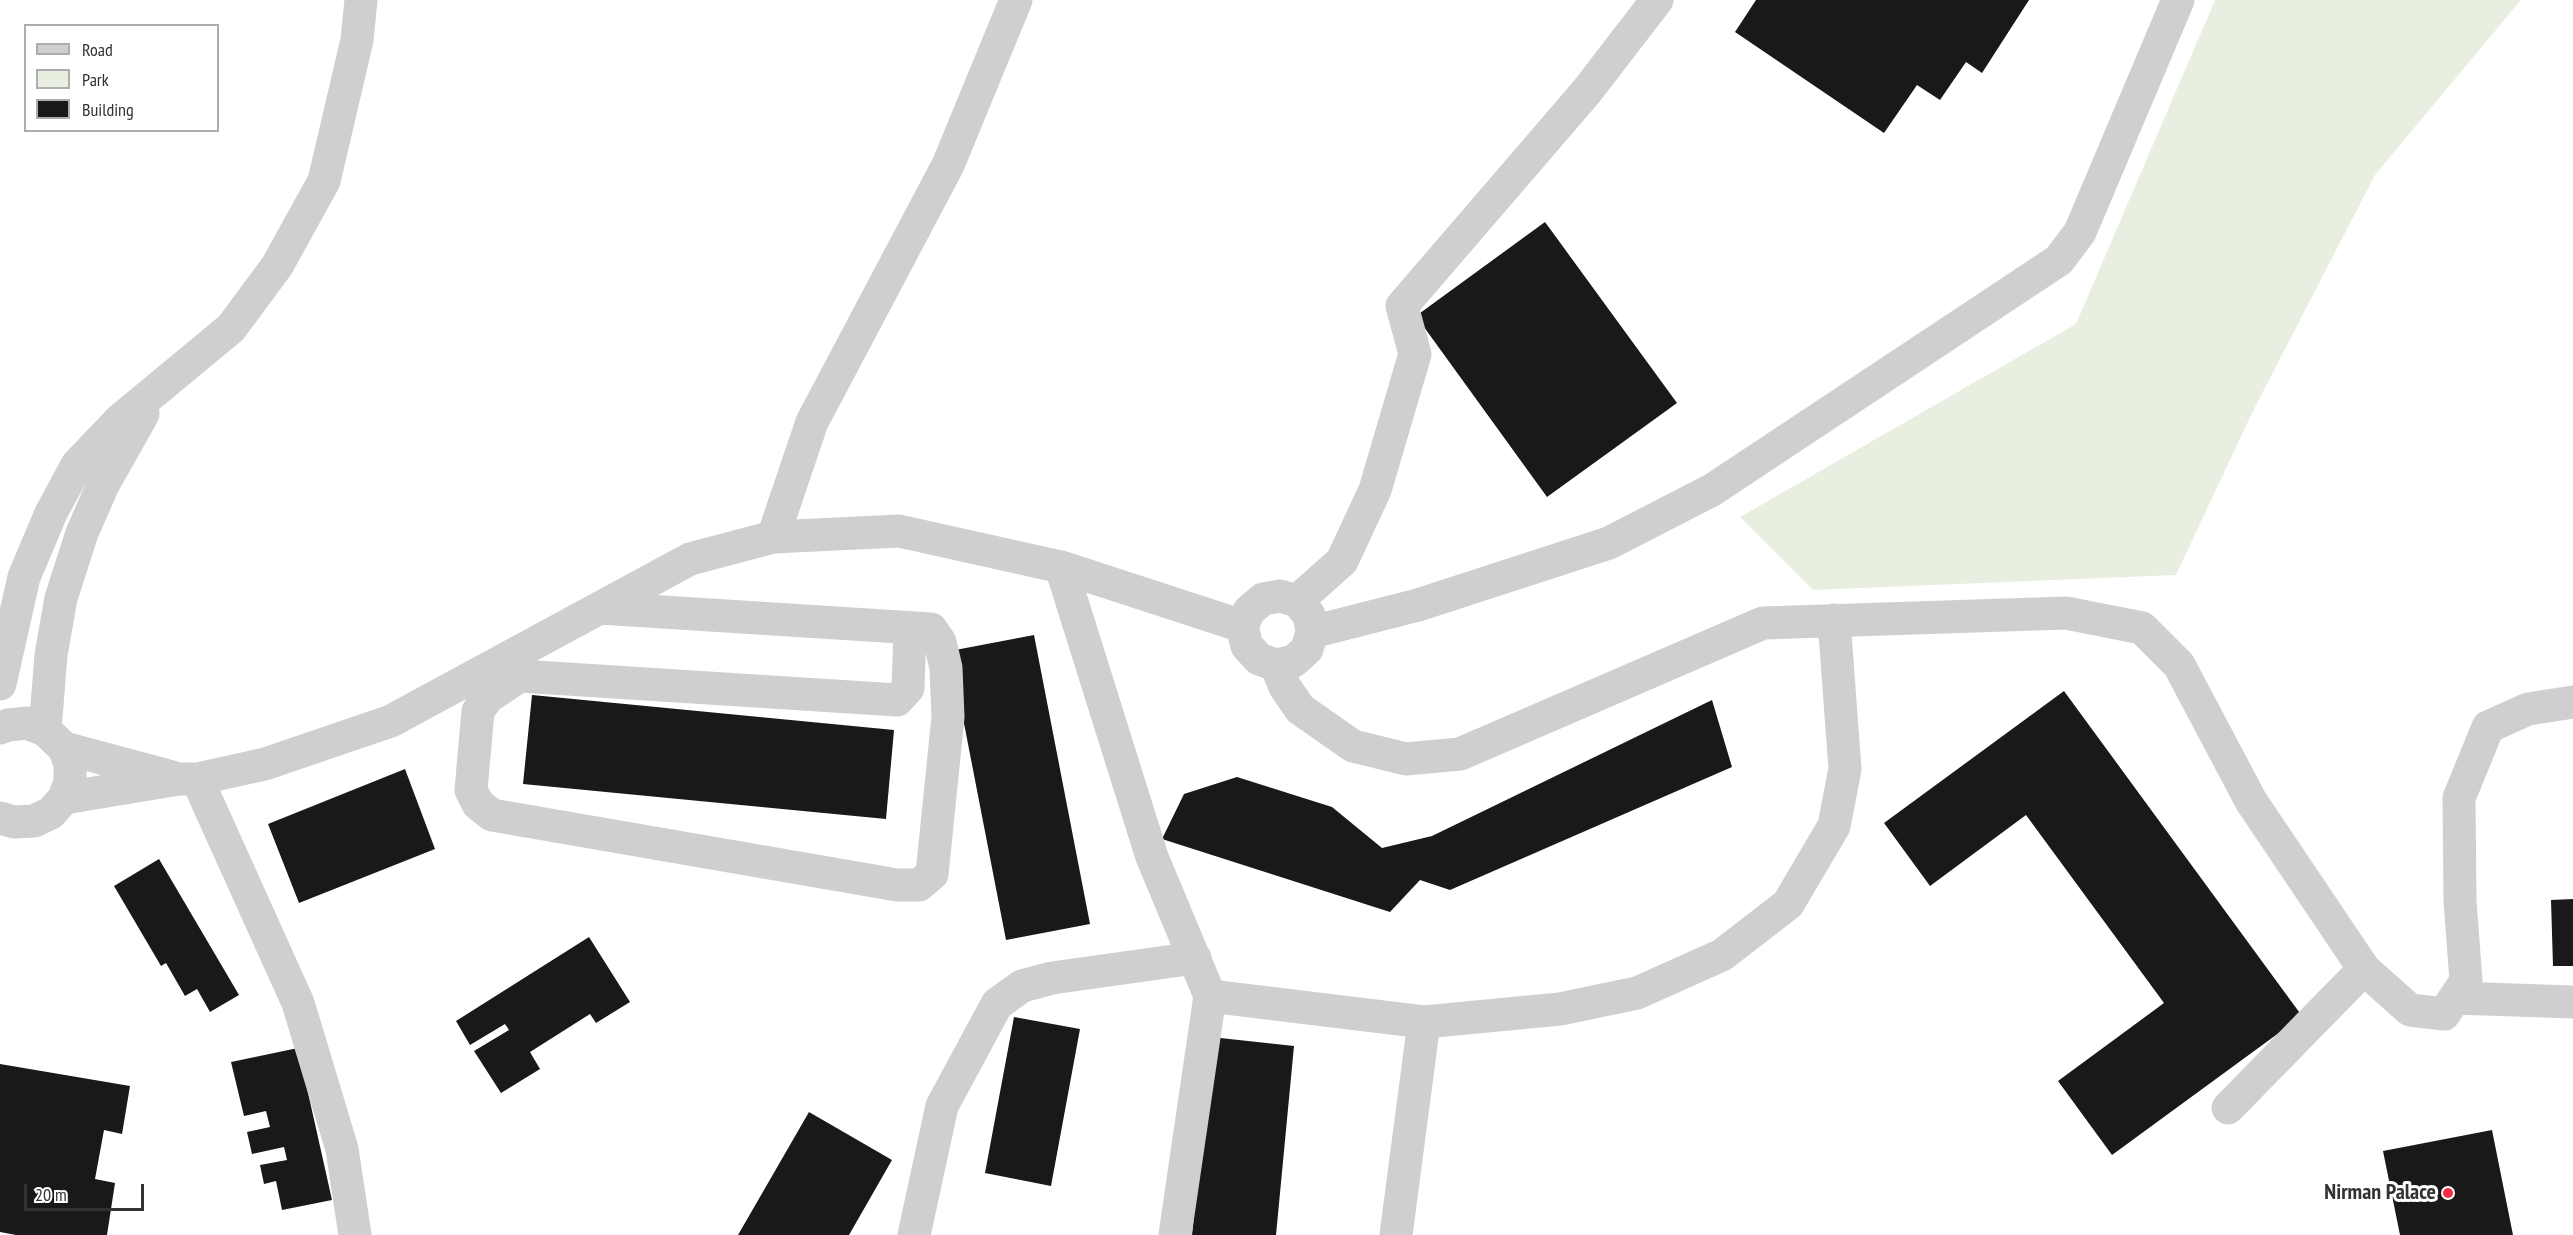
<!DOCTYPE html>
<html>
<head>
<meta charset="utf-8">
<style>
	body { margin:0 }
	#map { position:relative; width:2573px; height:1235px; overflow:hidden; background:#fff; font-family:"PT Sans Narrow",sans-serif }
	canvas { display:block }
	.legend { position:absolute; left:24px; top:24px; width:195px; height:108px; box-sizing:border-box; background:#fff; border:2px solid #adadad; margin:0; padding:8px 10px; list-style:none; font-size:18px; color:#323232 }
	.legend li { display:flex; align-items:center; gap:12px; height:30px }
	.legend b { width:30px; border:2px solid #adadad }
	.scale { position:absolute; left:24px; top:1184px; width:120px; height:27px; box-sizing:border-box; border:3px solid #323232; border-top:0; padding-left:8px; font-size:18px; line-height:21px; white-space:nowrap; color:#323232; -webkit-text-stroke:4px #fff; paint-order:stroke }
</style>
</head>
<body>
<div id="map">
<canvas width="2573" height="1235"></canvas>
<ul class="legend">
<li><b style="height:8px;background:#cfcfcf"></b>Road</li>
<li><b style="height:16px;background:#e9efe0"></b>Park</li>
<li><b style="height:16px;background:#191919"></b>Building</li>
</ul>
<div class="scale">20 m</div>
</div>
<script>
const c = document.querySelector('canvas').getContext('2d');
c.lineJoin = 'round';
function paint(path, color) { c.fillStyle = color; c.fill(path, 'evenodd'); }
const poly = rows => new Path2D(rows.map(r => 'M' + r).join(''));
function trace(path, color, width, dash) { c.strokeStyle = color; c.lineWidth = width; c.lineCap = dash ? 'butt' : 'round'; c.setLineDash(dash || []); c.stroke(path); }
function write(font, color, halo, rows, align = 'center') {
  c.font = font + ' "PT Sans Narrow",sans-serif'; c.lineWidth = 6; c.setLineDash([]); c.textBaseline = 'middle'; c.strokeStyle = halo; c.fillStyle = color; for (const [text, x, y, turn = 0] of rows) {
    c.save(); c.translate(x, y); c.rotate((+turn || 0) * Math.PI / 180); c.textAlign = isNaN(turn) ? turn : align; if (halo) c.strokeText(text, 0, 0); c.fillText(text, 0, 0); c.restore();
  }
}
paint(poly([
	[2215,0,2521,0,2375,175,2252,413,2176,575,1813,590,1740,517,2076,324]
]), '#e9efe0');
paint(poly([
	[1756,0,2029,0,1982,73,1966,62,1940,100,1917,85,1884,133,1735,32],
	[1545,222,1677,403,1547,497,1416,316],
	[1034,635,1090,924,1006,940,950,651],
	[2064,691,2302,1016,2112,1155,2058,1081,2164,1003,2026,815,1930,886,1884,823],
	[532,695,894,730,886,819,523,784],
	[1712,700,1732,767,1450,890,1420,880,1390,912,1162,839,1184,794,1237,777,1332,807,1382,848,1432,836],
	[405,769,435,849,299,903,268,824],
	[159,859,239,995,210,1012,197,989,185,996,166,963,161,966,114,886],
	[2573,899,2573,966,2553,966,2551,900],
	[589,937,630,1002,596,1023,590,1014,530,1052,540,1069,501,1093,474,1051,509,1030,505,1024,470,1045,456,1021],
	[1014,1017,1080,1029,1051,1186,985,1173],
	[1211,1037,1294,1046,1276,1235,1192,1235],
	[298,1048,332,1200,282,1210,276,1181,264,1184,260,1165,287,1160,284,1147,252,1154,247,1132,270,1127,266,1111,244,1116,231,1062],
	[0,1064,130,1086,122,1134,104,1130,95,1179,115,1183,107,1235,16,1235,0,1232],
	[809,1112,892,1160,849,1235,738,1235],
	[2492,1130,2513,1235,2400,1235,2383,1151]
]), '#191919');
trace(poly([
	[773,537,812,422,948,165,1016,0],
	[1061,567,1152,857,1210,996],
	[1280,596,1297,601,1309,615,1312,632,1307,649,1294,661,1276,665,1259,659,1247,646,1242,626,1249,611,1263,599,1280,596],
	[1297,601,1342,561,1375,490,1415,354,1402,306,1587,91,1657,0],
	[600,608,931,629,940,642,946,668,948,717,932,874,919,885,897,885,492,815,478,804,471,790,478,711,488,697,520,676,897,700,908,688,910,629],
	[1312,632,1418,605,1609,543,1712,490,2059,260,2080,232,2178,0],
	[1276,665,1285,687,1300,709,1353,746,1406,759,1460,754,1763,623,2066,613,2142,628,2179,665,2251,801,2364,969,2410,1010,2444,1014,2466,981,2460,901,2459,798,2488,727,2528,709,2573,702],
	[0,684,24,577,51,513,77,465,120,420,231,328,277,266,324,181,357,40,361,0],
	[0,728,8,725,27,723,45,730,64,748,70,764,70,782,64,798,51,813,34,821,14,822,0,818],
	[45,730,51,655,61,598,82,533,103,485,143,414],
	[64,748,172,777],
	[197,779,298,1003,342,1149,355,1235],
	[64,798,179,779,197,779,265,764,391,721,690,559,773,537,899,531,1061,567,1242,626],
	[2455,998,2573,1002],
	[1424,1022,1560,1009,1637,993,1722,955,1788,904,1834,826,1845,769,1834,620],
	[2228,1108,2364,969],
	[914,1235,942,1106,997,1004,1022,986,1052,978,1195,958],
	[1175,1235,1210,996,1424,1022,1396,1235]
]), '#cfcfcf', 33);
for (const [x, y, r, color] of [
	[2448,1193,6,"#ef2d46"]
]) { const dot = new Path2D(); dot.arc(x, y, r, 0, 2 * Math.PI); c.fillStyle = color; c.fill(dot); trace(dot, '#fff', 2); }
write('bold 22px', '#323232', '#fff', [
	["Nirman Palace",2436,1193]
], 'right');
</script>
</body>
</html>
